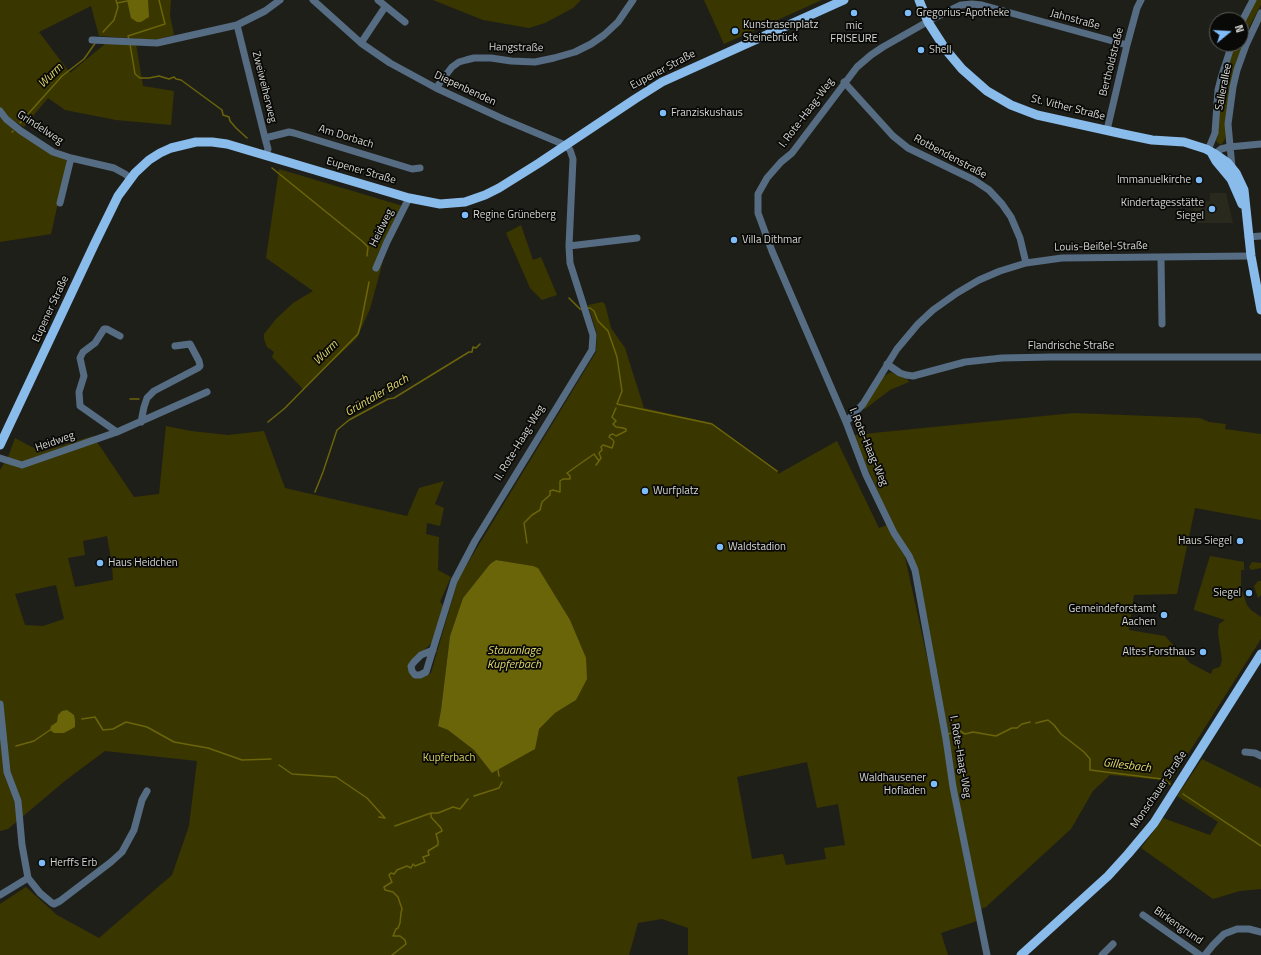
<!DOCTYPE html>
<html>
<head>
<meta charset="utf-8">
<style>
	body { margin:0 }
	#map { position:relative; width:1261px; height:955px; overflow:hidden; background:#1f1f1a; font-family:"Titillium Web",sans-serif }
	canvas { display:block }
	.north { position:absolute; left:1209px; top:12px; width:40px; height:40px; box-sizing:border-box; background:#090907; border:1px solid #5b5b58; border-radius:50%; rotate:72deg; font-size:11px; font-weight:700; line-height:16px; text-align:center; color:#d5d5d2 }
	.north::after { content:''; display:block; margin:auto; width:14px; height:18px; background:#7ebdf9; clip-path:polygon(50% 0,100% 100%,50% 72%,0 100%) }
</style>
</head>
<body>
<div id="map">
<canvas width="1261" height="955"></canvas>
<div class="north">N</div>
</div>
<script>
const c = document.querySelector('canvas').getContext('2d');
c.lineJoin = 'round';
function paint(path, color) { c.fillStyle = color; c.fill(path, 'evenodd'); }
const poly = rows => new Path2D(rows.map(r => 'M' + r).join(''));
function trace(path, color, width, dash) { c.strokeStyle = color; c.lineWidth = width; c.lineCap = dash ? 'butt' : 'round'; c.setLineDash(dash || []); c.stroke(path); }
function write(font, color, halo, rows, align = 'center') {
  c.font = font + ' "Titillium Web",sans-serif'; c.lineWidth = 3.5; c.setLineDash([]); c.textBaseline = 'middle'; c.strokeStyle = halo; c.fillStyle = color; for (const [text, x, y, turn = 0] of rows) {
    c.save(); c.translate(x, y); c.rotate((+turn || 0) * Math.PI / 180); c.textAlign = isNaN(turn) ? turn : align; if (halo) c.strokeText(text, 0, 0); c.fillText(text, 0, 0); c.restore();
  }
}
paint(poly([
	[1210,193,1226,193,1233,223,1188,223,1188,216,1194,216,1193,202,1210,201]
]), '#29291e');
paint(poly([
	[0,0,171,0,170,15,174,35,156,40,99,36,91,6,39,32,70,73,106,43,136,44,143,86,174,91,171,125,116,120,65,110,48,98,24,127,8,117,0,108],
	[433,0,581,0,573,8,545,23,529,28,483,20],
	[704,0,822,0,724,44],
	[1254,0,1261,0,1261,5,1249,27,1237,61,1232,78,1225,139,1221,145,1216,141,1218,136,1220,103,1224,77,1233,44,1241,44,1241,25],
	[0,117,3,121,57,156,66,160,67,163,51,234,0,242],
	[279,169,403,206,378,254,383,261,370,309,357,338,303,389,272,357,274,352,267,347,264,339,264,334,276,319,293,303,313,291,266,258],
	[521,225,533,260,541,257,557,295,542,300,530,288,506,233],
	[602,302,605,304,611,328,625,348,644,408,712,423,778,471,778,474,837,441,879,528,887,525,905,557,945,739,977,921,941,933,948,955,688,955,688,928,662,919,638,923,629,955,0,955,0,904,26,887,57,915,99,938,172,875,189,826,197,761,105,751,66,780,8,829,0,831,0,470,8,457,15,438,41,452,93,436,134,497,159,494,166,426,191,431,228,435,264,431,285,488,407,516,419,488,444,481,435,504,444,508,440,526,427,523,426,534,439,537,438,570,451,577,440,602,443,605,433,642,414,659,415,677,422,678,431,673,458,579,596,352,597,334,588,305],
	[107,536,112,564,113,580,75,587,68,558,85,555,83,541],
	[496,560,532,566,576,700,555,713,492,773,474,750,448,730,438,725,441,710,450,636,463,598,490,564],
	[56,585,64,619,43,626,25,625,15,594],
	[807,762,817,808,838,804,845,845,824,848,826,859,786,865,783,854,752,859,737,777],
	[891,372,907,379,909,382,890,390,865,409,863,409,881,380,886,375],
	[1074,413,1200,418,1209,422,1226,424,1225,429,1261,434,1261,520,1195,508,1177,594,1134,595,1129,630,1165,636,1190,663,1211,674,1213,669,1220,667,1222,660,1218,633,1219,624,1225,620,1194,610,1194,608,1210,556,1244,562,1244,570,1241,570,1241,587,1247,605,1251,610,1261,617,1261,639,1169,784,1161,780,1110,775,1093,791,1071,829,986,907,981,909,957,799,915,564,891,522,853,435],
	[1252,562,1261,563,1261,568,1251,570,1249,567],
	[1258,581,1261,581,1261,595,1258,598,1254,586],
	[1202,759,1261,788,1261,889,1240,891,1213,899,1141,848,1163,818,1210,835,1218,822,1177,796]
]), '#3a3600');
paint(poly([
	[127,0,148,0,149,17,141,22,137,22,131,18],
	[496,560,533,566,538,568,570,620,586,658,587,679,576,700,555,713,539,729,535,749,492,773,474,750,448,730,438,726,441,710,450,636,463,598,490,564],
	[67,710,74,715,75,720,75,727,64,733,54,733,50,730,51,726,57,722,58,715,62,711]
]), '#6b650a');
trace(poly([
	[117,3,127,1],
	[103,32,114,20,118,7,116,0],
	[129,39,128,36,165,24,159,0],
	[130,44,135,74,140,78,149,78,159,76,169,79,174,77,176,79,181,80,222,110,223,115,229,117,230,121,236,128,247,138],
	[20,123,62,76,84,59,96,42],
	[12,132,13,131],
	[272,168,362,241,368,247,367,256],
	[569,298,580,309,583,309],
	[586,308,590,308,594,311,598,321,608,331,617,357,622,391,617,404,712,424,777,471],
	[130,399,139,399],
	[268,422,285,408,358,334,361,323,369,282],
	[596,465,599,461],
	[315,492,323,472,337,430,349,420,388,399,394,398,469,352,472,352,473,347,476,348,480,344],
	[527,543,524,523,532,515,540,510,542,502,550,495,550,491,553,490,560,492,560,481,563,479,570,479,570,476,567,473,594,454,599,461,601,458,599,453,602,450,601,447,603,445,612,448,614,442,613,440,609,437,610,435,613,434,616,436,626,431,626,429,623,428,616,427,613,424,616,421,612,417,616,408],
	[82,719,95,717,103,730,113,729,126,722,147,727,174,742,208,748,242,760,271,759],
	[1036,723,1048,720,1054,725,1061,734,1084,752,1090,759,1090,770,1162,779,1170,784],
	[948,734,960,731,965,734,973,732,996,736,1012,728,1017,728,1022,724,1030,722],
	[16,746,34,741,50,730],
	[279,765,292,774,336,777,367,798,385,818],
	[498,770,499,776],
	[1183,794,1261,846],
	[474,796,499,788,502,782],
	[379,817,385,818],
	[395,826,431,813,438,813,453,807,460,809,468,799],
	[392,955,406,944,405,940,400,936,393,936,396,929,398,928,400,923,401,913,402,909,398,897,393,892,385,890,384,887,392,882,389,875,391,873,394,874,397,870,407,866,411,868,413,864,415,866,425,862,423,857,429,855,428,851,438,845,438,841,436,834,442,831,441,828,431,817,431,813]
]), '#6b650a', 1.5);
trace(poly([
	[313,0,361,43,390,63,436,88,503,119,565,145,570,150,573,159,569,246,570,263,593,335,592,350,475,541,454,581,426,672,420,675,415,675,412,671,411,666,414,662,421,655,433,650],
	[378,0,405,22],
	[1241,23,1253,0],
	[237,25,265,138,268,149,266,155],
	[92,40,157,43,237,25,265,11,280,0],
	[361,43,385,7],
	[844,82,893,136,908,148,974,180,989,190,1002,204,1011,217,1020,238,1026,263],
	[436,88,452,67,459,62,466,60,474,58,491,58,511,61,535,62,554,58,575,52,591,44,604,35,618,22,633,0],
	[0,111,6,119,21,131,53,152,71,158,114,168,125,174,130,178],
	[1107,130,1127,45,1137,8,1141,0],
	[265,138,289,132,294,133,412,169,420,168],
	[1208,150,1215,133,1218,90,1221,78,1232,44],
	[1215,154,1221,149,1229,147,1261,144],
	[1232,167,1228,124,1233,87,1237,70,1246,45,1261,13],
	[60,203,71,158],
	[1248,237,1261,236],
	[569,246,637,238],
	[1161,258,1162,324],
	[376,268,387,242,409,198],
	[887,364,900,373,906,375,913,376,965,362,1002,358,1051,357,1261,357],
	[141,422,144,407,147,398,154,391,198,368,200,366,199,361,190,344,175,346],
	[846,422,863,404,897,349,918,324,933,310,957,293,979,280,1000,271,1026,263,1062,258,1251,256],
	[117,432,80,406,79,392,84,376,80,358,83,352,95,343,104,329,107,329,120,336],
	[0,458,22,465,117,432,207,392],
	[0,704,7,772,18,801,22,845,28,878,40,893,52,903,54,904,60,901,111,862,122,852,134,830,142,800,147,791],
	[1245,752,1255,753,1261,756],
	[0,895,28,878],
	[1143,915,1200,955],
	[987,955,953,787,946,739,915,570,909,556,894,533,866,475,846,422,772,251,758,213,758,194,767,178,781,162,792,153,857,67,871,55,883,47,934,18,961,5,972,4,982,5,1127,45],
	[1102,955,1113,944],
	[1205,955,1213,945,1224,934,1237,929,1249,929,1261,932]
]), '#556c83', 7);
trace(poly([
	[919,0,928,22,946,50,962,69,987,91,1011,105,1037,115,1123,134,1152,140,1184,142,1206,149,1215,154,1228,163,1236,173,1244,190,1251,256,1261,310],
	[1211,152,1216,161,1231,179,1242,204],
	[0,445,95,243,118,196,135,173,149,160,160,153,171,148,196,142,212,142,227,144,409,198,440,204,465,202,485,195,499,188,539,163,635,99,662,82,844,0],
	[1021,955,1108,876,1128,854,1154,823,1261,654]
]), '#89bbeb', 9);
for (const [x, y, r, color] of [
	[854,13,4,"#7ebdf9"],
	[908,13,4,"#7ebdf9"],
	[735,31,4,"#7ebdf9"],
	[921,50,4,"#7ebdf9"],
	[663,113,4,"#7ebdf9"],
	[1199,180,4,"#7ebdf9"],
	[1212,209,4,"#7ebdf9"],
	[465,215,4,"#7ebdf9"],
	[734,240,4,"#7ebdf9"],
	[645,491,4,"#7ebdf9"],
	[1240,541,4,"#7ebdf9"],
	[720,547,4,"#7ebdf9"],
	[100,563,4,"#7ebdf9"],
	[1249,593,4,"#7ebdf9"],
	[1164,615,4,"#7ebdf9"],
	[1203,652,4,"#7ebdf9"],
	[934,784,4,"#7ebdf9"],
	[42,863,4,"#7ebdf9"]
]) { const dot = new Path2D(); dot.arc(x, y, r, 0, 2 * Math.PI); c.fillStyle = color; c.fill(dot); trace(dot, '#090907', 1.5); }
write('11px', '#d5d5d2', '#090907', [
	["Gregorius-Apotheke",916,13],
	["Kunstrasenplatz",743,25],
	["Steinebrück",743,38],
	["mic",854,26,"center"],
	["FRISEURE",854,39,"center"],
	["Shell",929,50],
	["Franziskushaus",671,113],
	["Immanuelkirche",1191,180,"right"],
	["Kindertagesstätte",1204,203,"right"],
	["Siegel",1204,216,"right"],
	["Regine Grüneberg",473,215],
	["Villa Dithmar",742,240],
	["Wurfplatz",653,491],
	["Haus Siegel",1232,541,"right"],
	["Waldstadion",728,547],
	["Haus Heidchen",108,563],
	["Siegel",1241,593,"right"],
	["Gemeindeforstamt",1156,609,"right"],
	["Aachen",1156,622,"right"],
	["Altes Forsthaus",1195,652,"right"],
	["Waldhausener",926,778,"right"],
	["Hofladen",926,791,"right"],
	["Herffs Erb",50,863]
], 'left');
write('11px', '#d5d5d2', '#090907', [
	["Jahnstraße",1075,20,15],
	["Hangstraße",516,48,1],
	["Bertholdstraße",1112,62,-76],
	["Eupener Straße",663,70,-28],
	["Zweiweiherweg",264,87,76],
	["Salierallee",1224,87,-79],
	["Diepenbenden",465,89,25],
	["St. Vither Straße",1068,108,14],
	["I. Rote-Haag-Weg",807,113,-53],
	["Grindelweg",40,128,33],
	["Am Dorbach",346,137,17],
	["Rotbendenstraße",950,157,28],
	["Eupener Straße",361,171,16],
	["Heidweg",382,228,-64],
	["Louis-Beißel-Straße",1101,247,-1],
	["Eupener Straße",51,309,-65],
	["Flandrische Straße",1071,346],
	["Heidweg",55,442,-19],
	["II. Rote-Haag-Weg",520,443,-59],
	["I. Rote-Haag-Weg",868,447,67],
	["I. Rote-Haag-Weg",960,757,80],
	["Monschauer Straße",1159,790,-56],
	["Birkengrund",1178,926,35]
]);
write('11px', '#d3cc5e', '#090907', [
	["Kupferbach",449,758]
]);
write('italic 12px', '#ded669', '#090907', [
	["Wurm",51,76,-45],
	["Wurm",326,353,-45],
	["Grüntaler Bach",377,396,-30],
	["Stauanlage",514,651],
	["Kupferbach",514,665],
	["Gillesbach",1127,766,7]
]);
</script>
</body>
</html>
